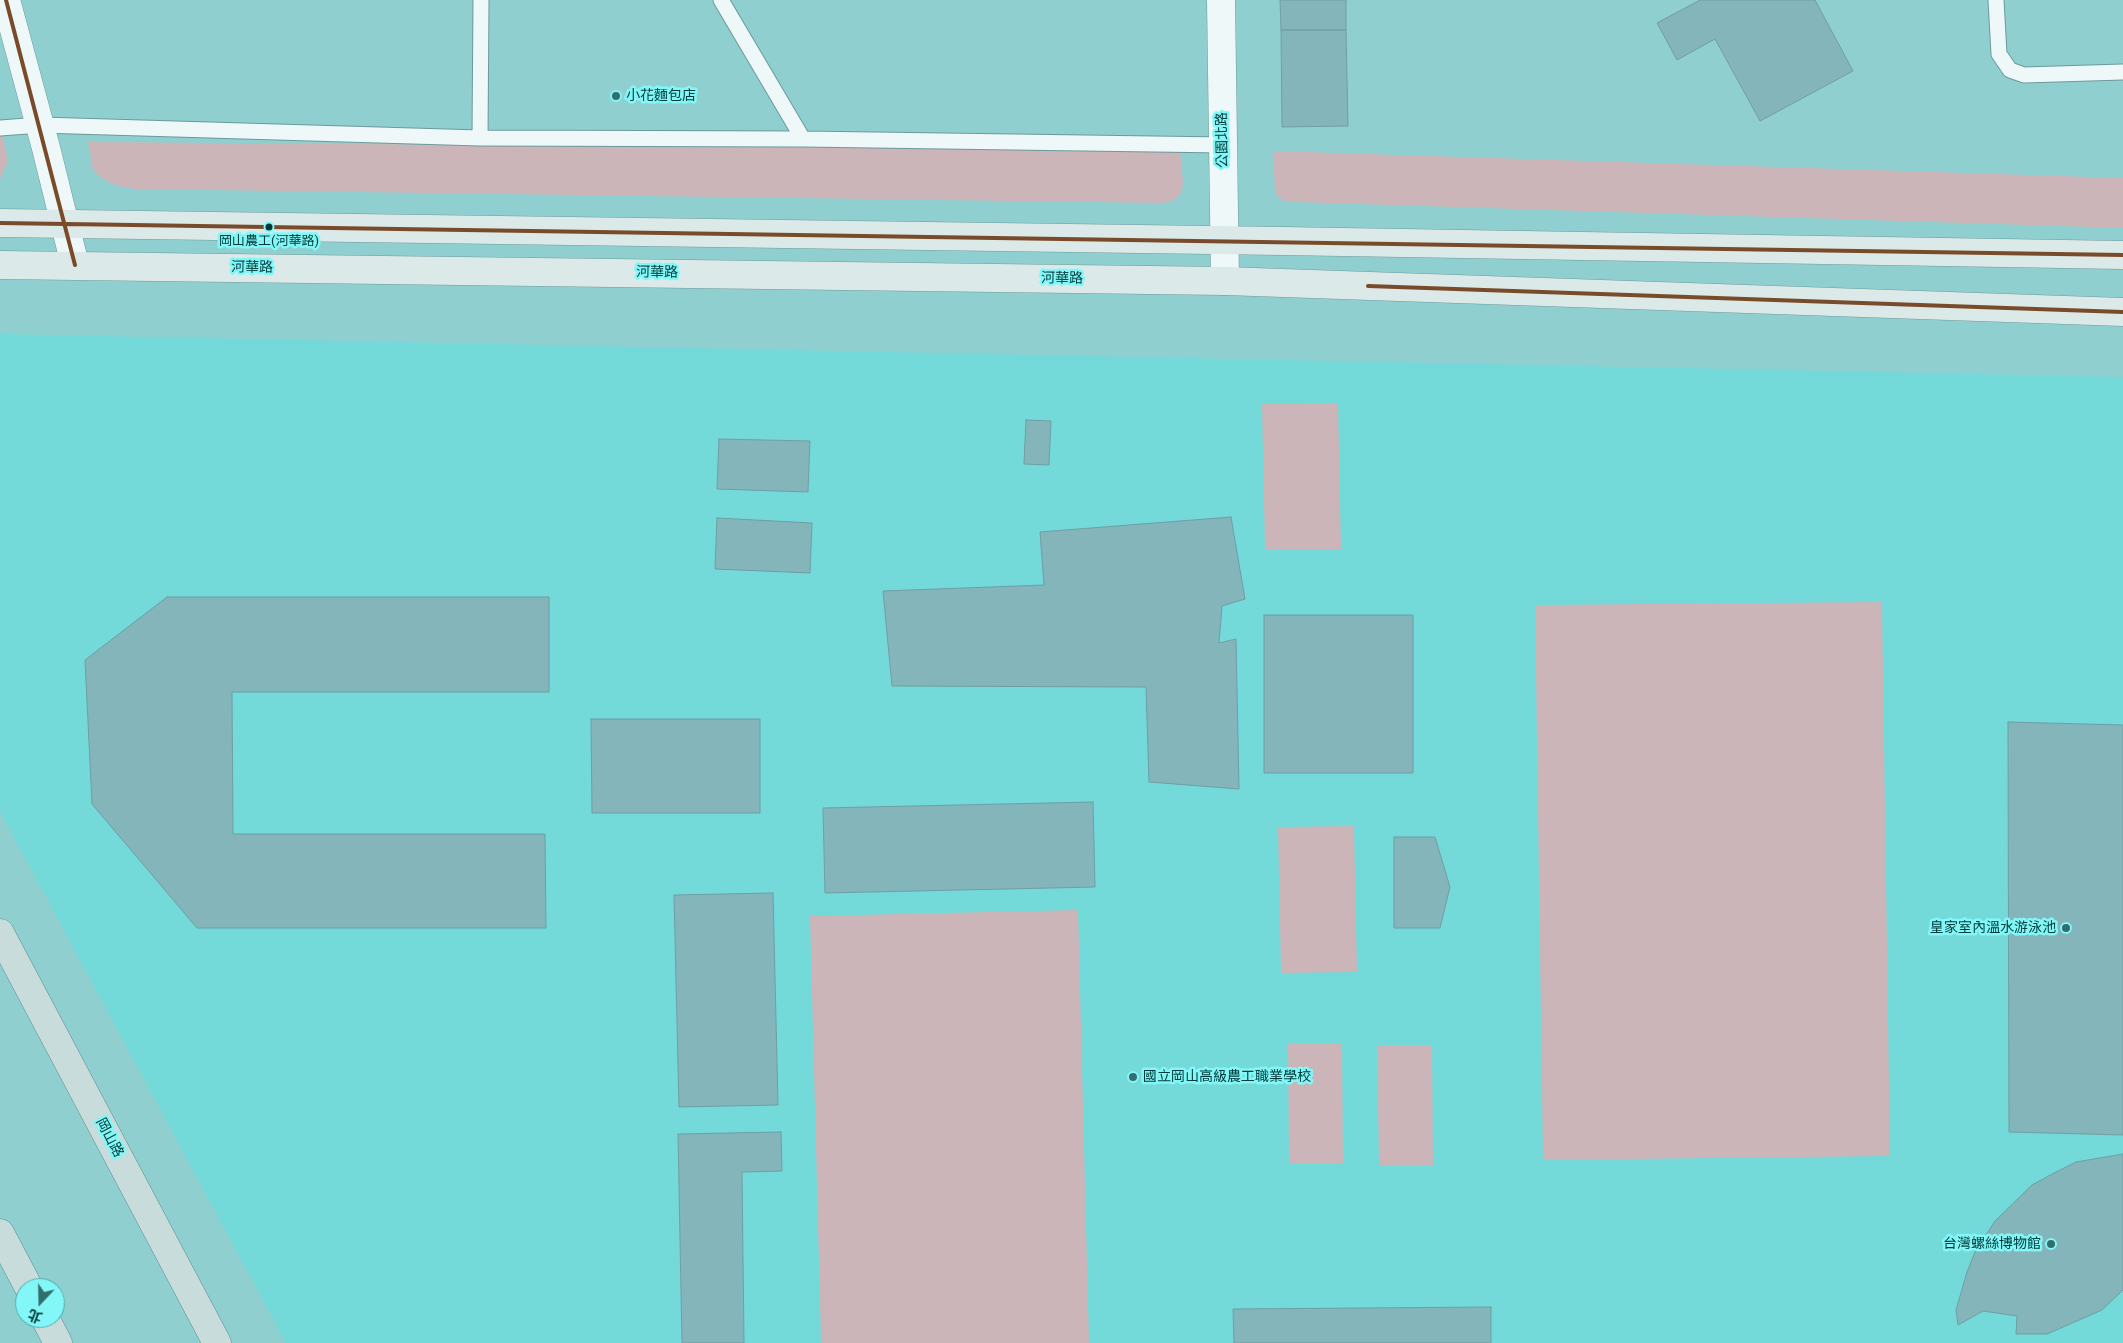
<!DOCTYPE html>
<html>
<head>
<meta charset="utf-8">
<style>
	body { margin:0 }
	#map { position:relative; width:2123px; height:1343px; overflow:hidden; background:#90cfcf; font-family:Roboto,"Noto Sans TC",sans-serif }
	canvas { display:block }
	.north { position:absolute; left:15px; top:1278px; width:50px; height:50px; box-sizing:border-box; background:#83f7f7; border:1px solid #4fabab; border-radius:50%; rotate:201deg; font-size:14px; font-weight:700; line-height:20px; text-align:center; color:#013939 }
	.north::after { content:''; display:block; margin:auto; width:18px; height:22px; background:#336e6e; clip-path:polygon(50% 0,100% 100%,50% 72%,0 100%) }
</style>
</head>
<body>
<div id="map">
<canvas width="2123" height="1343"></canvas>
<div class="north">北</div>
</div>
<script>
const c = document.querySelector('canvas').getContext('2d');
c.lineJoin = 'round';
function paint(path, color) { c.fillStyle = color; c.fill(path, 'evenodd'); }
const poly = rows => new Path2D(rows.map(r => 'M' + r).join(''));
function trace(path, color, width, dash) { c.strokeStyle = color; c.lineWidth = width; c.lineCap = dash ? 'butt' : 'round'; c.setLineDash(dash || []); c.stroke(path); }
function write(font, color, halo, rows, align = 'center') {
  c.font = font + ' Roboto,"Noto Sans TC",sans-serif'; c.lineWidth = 5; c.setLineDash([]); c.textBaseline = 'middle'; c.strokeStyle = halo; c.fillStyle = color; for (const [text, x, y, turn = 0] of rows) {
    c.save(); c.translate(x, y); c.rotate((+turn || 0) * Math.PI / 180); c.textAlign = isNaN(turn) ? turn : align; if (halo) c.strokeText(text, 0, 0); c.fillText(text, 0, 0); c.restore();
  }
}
paint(poly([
	[0,334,2123,377,2123,1343,286,1343,0,811]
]), '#73d9d9');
paint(poly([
	[0,136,3,136,8,162,0,179],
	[88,142,1180,150,1183,182,1182,191,1175,200,1163,203,135,189,115,185,103,179,93,170],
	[1273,151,2123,178,2123,228,1296,202,1282,200,1275,193],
	[1338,403,1341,549,1265,550,1262,404],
	[1882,602,1890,1156,1543,1160,1535,605],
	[1354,826,1357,972,1281,973,1278,827],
	[1078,910,1089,1343,821,1343,810,916],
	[1288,1043,1342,1043,1343,1164,1289,1164],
	[1377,1045,1432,1045,1433,1166,1379,1166]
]), '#cbb5b8');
const building = poly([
	[1280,0,1346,0,1346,30,1281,30,1280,0],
	[1700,0,1815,0,1853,71,1760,121,1715,39,1677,60,1657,23,1700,0],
	[1281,30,1346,30,1348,126,1282,127,1281,30],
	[1026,420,1051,421,1049,465,1024,464,1026,420],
	[719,439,810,441,808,492,717,489,719,439],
	[1231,517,1245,599,1222,606,1219,643,1236,639,1239,789,1149,782,1146,687,892,686,883,591,1044,585,1040,532,1231,517],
	[717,518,812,523,810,573,715,569,717,518],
	[167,597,549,597,549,692,232,692,233,834,545,834,546,928,197,928,92,804,85,660,167,597],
	[1264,615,1413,615,1413,773,1264,773,1264,615],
	[591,719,760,719,760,813,592,813,591,719],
	[2008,722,2123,725,2123,1135,2009,1132,2008,722],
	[1093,802,1095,887,825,893,823,808,1093,802],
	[1394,837,1435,837,1450,887,1440,928,1394,928,1394,837],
	[773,893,778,1105,679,1107,674,895,773,893],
	[781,1132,782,1171,742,1172,744,1343,682,1343,678,1134,781,1132],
	[2123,1154,2123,1290,2102,1310,2047,1334,2016,1334,2017,1316,1983,1311,1958,1325,1956,1310,1967,1272,1975,1252,1995,1221,2032,1185,2054,1173,2076,1162,2123,1154],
	[1491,1307,1491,1343,1234,1343,1233,1309,1491,1307]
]);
paint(building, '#83b5ba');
trace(building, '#6da0a5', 1);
const lane = poly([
	[721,0,803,139],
	[1996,0,1999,54,2010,70,2024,75,2123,72],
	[0,128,40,125,480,138,803,139,1224,145],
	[480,138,481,0]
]);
const street = poly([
	[6,0,46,148,75,265],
	[1221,0,1225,281]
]);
const secondary = poly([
	[0,223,1282,241,2123,255],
	[0,265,1225,281,2123,312]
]);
const primary = poly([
	[0,933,217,1343],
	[0,1233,29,1288],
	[45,1318,58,1343]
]);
trace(lane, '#6c9a9a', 17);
trace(street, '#6c9a9a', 29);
trace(secondary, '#6c9a9a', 29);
trace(primary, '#5d8e8e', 29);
trace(lane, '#eef8f8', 15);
trace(street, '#eef8f8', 28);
trace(secondary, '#dce9e9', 28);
trace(primary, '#c8dcdc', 28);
trace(poly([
	[6,0,75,265],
	[0,223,2123,255],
	[1368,286,2123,312]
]), '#7a4b2a', 4);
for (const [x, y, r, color] of [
	[616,96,5,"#336e6e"],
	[269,227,4.5,"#013939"],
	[2066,928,5,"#336e6e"],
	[1133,1077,5,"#336e6e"],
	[2051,1244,5,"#336e6e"]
]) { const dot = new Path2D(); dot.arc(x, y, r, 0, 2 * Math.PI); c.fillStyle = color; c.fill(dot); trace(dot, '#83f7f7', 2); }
write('13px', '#013939', '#83f7f7', [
	["岡山農工(河華路)",269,242]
]);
write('14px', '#013939', '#83f7f7', [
	["小花麵包店",626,96],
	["皇家室內溫水游泳池",2056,928,"right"],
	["國立岡山高級農工職業學校",1143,1077],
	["台灣螺絲博物館",2041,1244,"right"]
], 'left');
write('14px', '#013939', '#83f7f7', [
	["公園北路",1223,140,-91],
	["河華路",252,268,1],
	["河華路",657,273,1],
	["河華路",1062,279,1],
	["岡山路",109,1138,62]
]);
</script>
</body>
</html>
